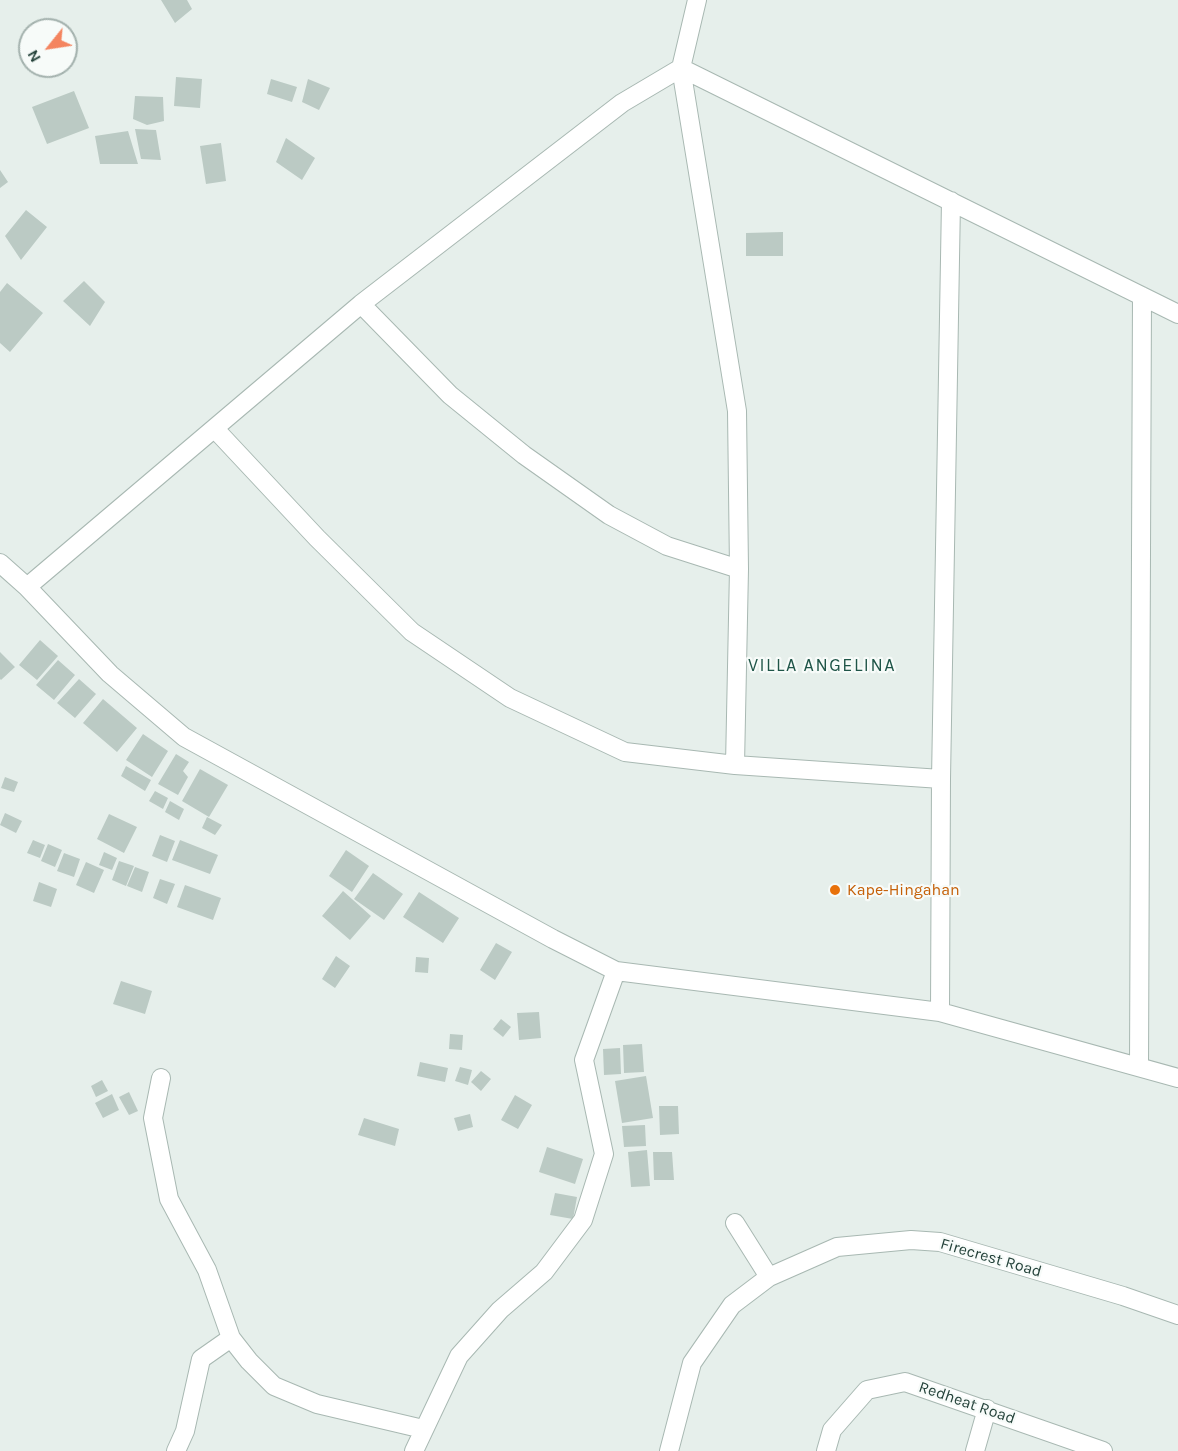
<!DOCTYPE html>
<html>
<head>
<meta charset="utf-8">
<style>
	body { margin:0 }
	#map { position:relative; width:1178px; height:1451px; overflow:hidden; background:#e6efeb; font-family:Karla,sans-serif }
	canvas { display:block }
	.north { position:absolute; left:18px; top:18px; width:60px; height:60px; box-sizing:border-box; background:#f7fbf9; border:2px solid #a3b1ad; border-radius:50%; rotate:240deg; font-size:16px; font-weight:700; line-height:24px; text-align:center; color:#24423a }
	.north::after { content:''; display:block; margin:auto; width:21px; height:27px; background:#f4845f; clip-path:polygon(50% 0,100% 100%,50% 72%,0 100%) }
</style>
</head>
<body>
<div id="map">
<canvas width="1178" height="1451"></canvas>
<div class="north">N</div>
</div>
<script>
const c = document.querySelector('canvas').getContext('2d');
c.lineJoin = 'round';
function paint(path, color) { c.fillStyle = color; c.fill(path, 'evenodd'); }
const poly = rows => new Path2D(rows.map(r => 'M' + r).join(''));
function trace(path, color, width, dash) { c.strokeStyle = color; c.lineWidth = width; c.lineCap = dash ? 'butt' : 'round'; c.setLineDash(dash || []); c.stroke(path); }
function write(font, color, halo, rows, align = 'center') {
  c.font = font + ' Karla,sans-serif'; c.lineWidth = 4.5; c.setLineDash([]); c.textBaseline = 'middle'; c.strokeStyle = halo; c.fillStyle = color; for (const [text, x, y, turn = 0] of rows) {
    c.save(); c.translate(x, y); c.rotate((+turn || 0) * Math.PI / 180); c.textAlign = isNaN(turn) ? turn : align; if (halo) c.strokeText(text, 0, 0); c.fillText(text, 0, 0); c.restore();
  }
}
paint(poly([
	[161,0,187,0,192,9,175,23],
	[176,77,202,79,200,108,174,106],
	[271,79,297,87,292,102,267,94],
	[308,79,330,88,319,110,302,102],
	[74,91,89,128,47,144,32,107],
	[135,96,163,97,164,121,147,125,133,119],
	[135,129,156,130,161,160,141,159],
	[128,131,138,164,100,164,95,136],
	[286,138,315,158,302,180,276,162],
	[221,143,226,181,206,184,200,146],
	[0,170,8,182,0,188],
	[26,210,47,227,21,260,5,236],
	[783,232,783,256,746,256,746,233],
	[84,281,105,302,90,326,63,301],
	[7,283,43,313,10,352,0,343,0,292],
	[40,640,58,656,37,680,19,665],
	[0,652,15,667,1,680,0,679],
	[58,660,75,675,54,700,36,685],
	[79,679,96,694,75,718,57,703],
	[103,699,137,728,117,752,83,723],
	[143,734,168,751,152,777,126,760],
	[176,754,189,762,183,771,188,777,178,795,158,784],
	[126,766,151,780,145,791,121,776],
	[200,769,228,785,209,817,182,801],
	[5,777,18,782,14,792,1,788],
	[155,791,168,798,163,809,149,801],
	[170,801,184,809,179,820,165,812],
	[5,813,22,821,16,833,0,825],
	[109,814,137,827,124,853,97,839],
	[207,817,222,825,215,835,202,828],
	[160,835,175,841,167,862,152,856],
	[33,840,45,845,40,858,27,853],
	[180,840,218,855,210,874,172,860],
	[48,844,62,850,55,867,41,861],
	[346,850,369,866,352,892,329,876],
	[104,852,117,858,112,870,99,865],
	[64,853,80,859,74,877,57,871],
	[119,861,134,866,126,886,112,880],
	[86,862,104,870,94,893,76,885],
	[135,867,149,872,142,892,127,886],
	[373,873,403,894,384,920,354,899],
	[160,879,175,884,167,904,153,898],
	[39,882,57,889,51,907,33,901],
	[185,885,221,898,213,920,177,907],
	[343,891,371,916,350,940,322,916],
	[419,892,459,918,443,943,403,917],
	[496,943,512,952,495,980,480,970],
	[336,956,350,966,335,988,322,979],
	[416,957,429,958,428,973,415,972],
	[121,981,152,991,145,1014,113,1004],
	[539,1012,541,1038,519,1040,517,1013],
	[501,1019,511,1027,503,1037,493,1029],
	[450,1034,463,1035,462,1050,449,1049],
	[642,1044,644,1072,624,1073,623,1045],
	[620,1048,621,1074,604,1075,603,1049],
	[420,1062,448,1068,445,1082,417,1076],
	[460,1067,472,1070,468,1085,455,1081],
	[481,1071,491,1079,481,1091,471,1082],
	[646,1076,653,1118,622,1123,615,1081],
	[102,1080,108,1091,96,1097,91,1086],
	[129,1092,138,1111,129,1115,119,1097],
	[112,1094,119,1110,103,1118,95,1103],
	[515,1095,532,1105,518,1129,501,1120],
	[659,1106,678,1106,679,1134,660,1135],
	[470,1114,473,1127,458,1131,454,1118],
	[364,1118,399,1129,395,1146,358,1135],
	[645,1125,646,1146,624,1147,622,1126],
	[547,1147,583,1159,575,1184,539,1172],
	[647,1150,650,1186,631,1187,628,1152],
	[653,1152,672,1152,674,1180,654,1180],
	[555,1193,577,1197,573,1219,550,1215]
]), '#bbcac4');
const minor = poly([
	[697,0,681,68,737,411,739,569,735,765],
	[681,68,1178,314],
	[361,304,450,395,524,455,609,515,667,546,739,569],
	[215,429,317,538,412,632,510,698,625,752,735,765,941,779],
	[0,563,27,587,110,674,184,737,553,939,616,971,940,1012,1178,1078],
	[27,587,361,304,622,103,681,68],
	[940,1012,941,779,951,201],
	[1139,1066,1142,296],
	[161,1078,153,1118,169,1199,207,1270,231,1338,249,1361,274,1386,317,1404,423,1429],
	[735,1223,769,1277],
	[176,1451,185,1431,201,1359,231,1338],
	[414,1451,459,1356,500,1310,544,1272,583,1220,604,1154,584,1060,616,971],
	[669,1451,692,1363,732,1305,769,1277,837,1247,911,1240,940,1242,1123,1296,1178,1315],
	[826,1451,832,1430,867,1390,905,1382,1103,1451],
	[975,1451,987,1409]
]);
trace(minor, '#a8b8b2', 20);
trace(minor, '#fff', 18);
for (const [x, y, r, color] of [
	[835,890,6,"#e8710a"]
]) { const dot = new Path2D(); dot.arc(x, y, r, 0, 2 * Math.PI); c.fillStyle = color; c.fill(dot); trace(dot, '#f7fbf9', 2); }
write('16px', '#c56008', '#f7fbf9', [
	["Kape-Hingahan",847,890]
], 'left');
write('16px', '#24423a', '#f7fbf9', [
	["Firecrest Road",991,1258,16],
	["Redheat Road",967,1403,19]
]);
c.letterSpacing = '1.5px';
write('18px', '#1f5548', '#f7fbf9', [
	["VILLA ANGELINA",822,666]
]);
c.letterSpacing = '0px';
</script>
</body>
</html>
